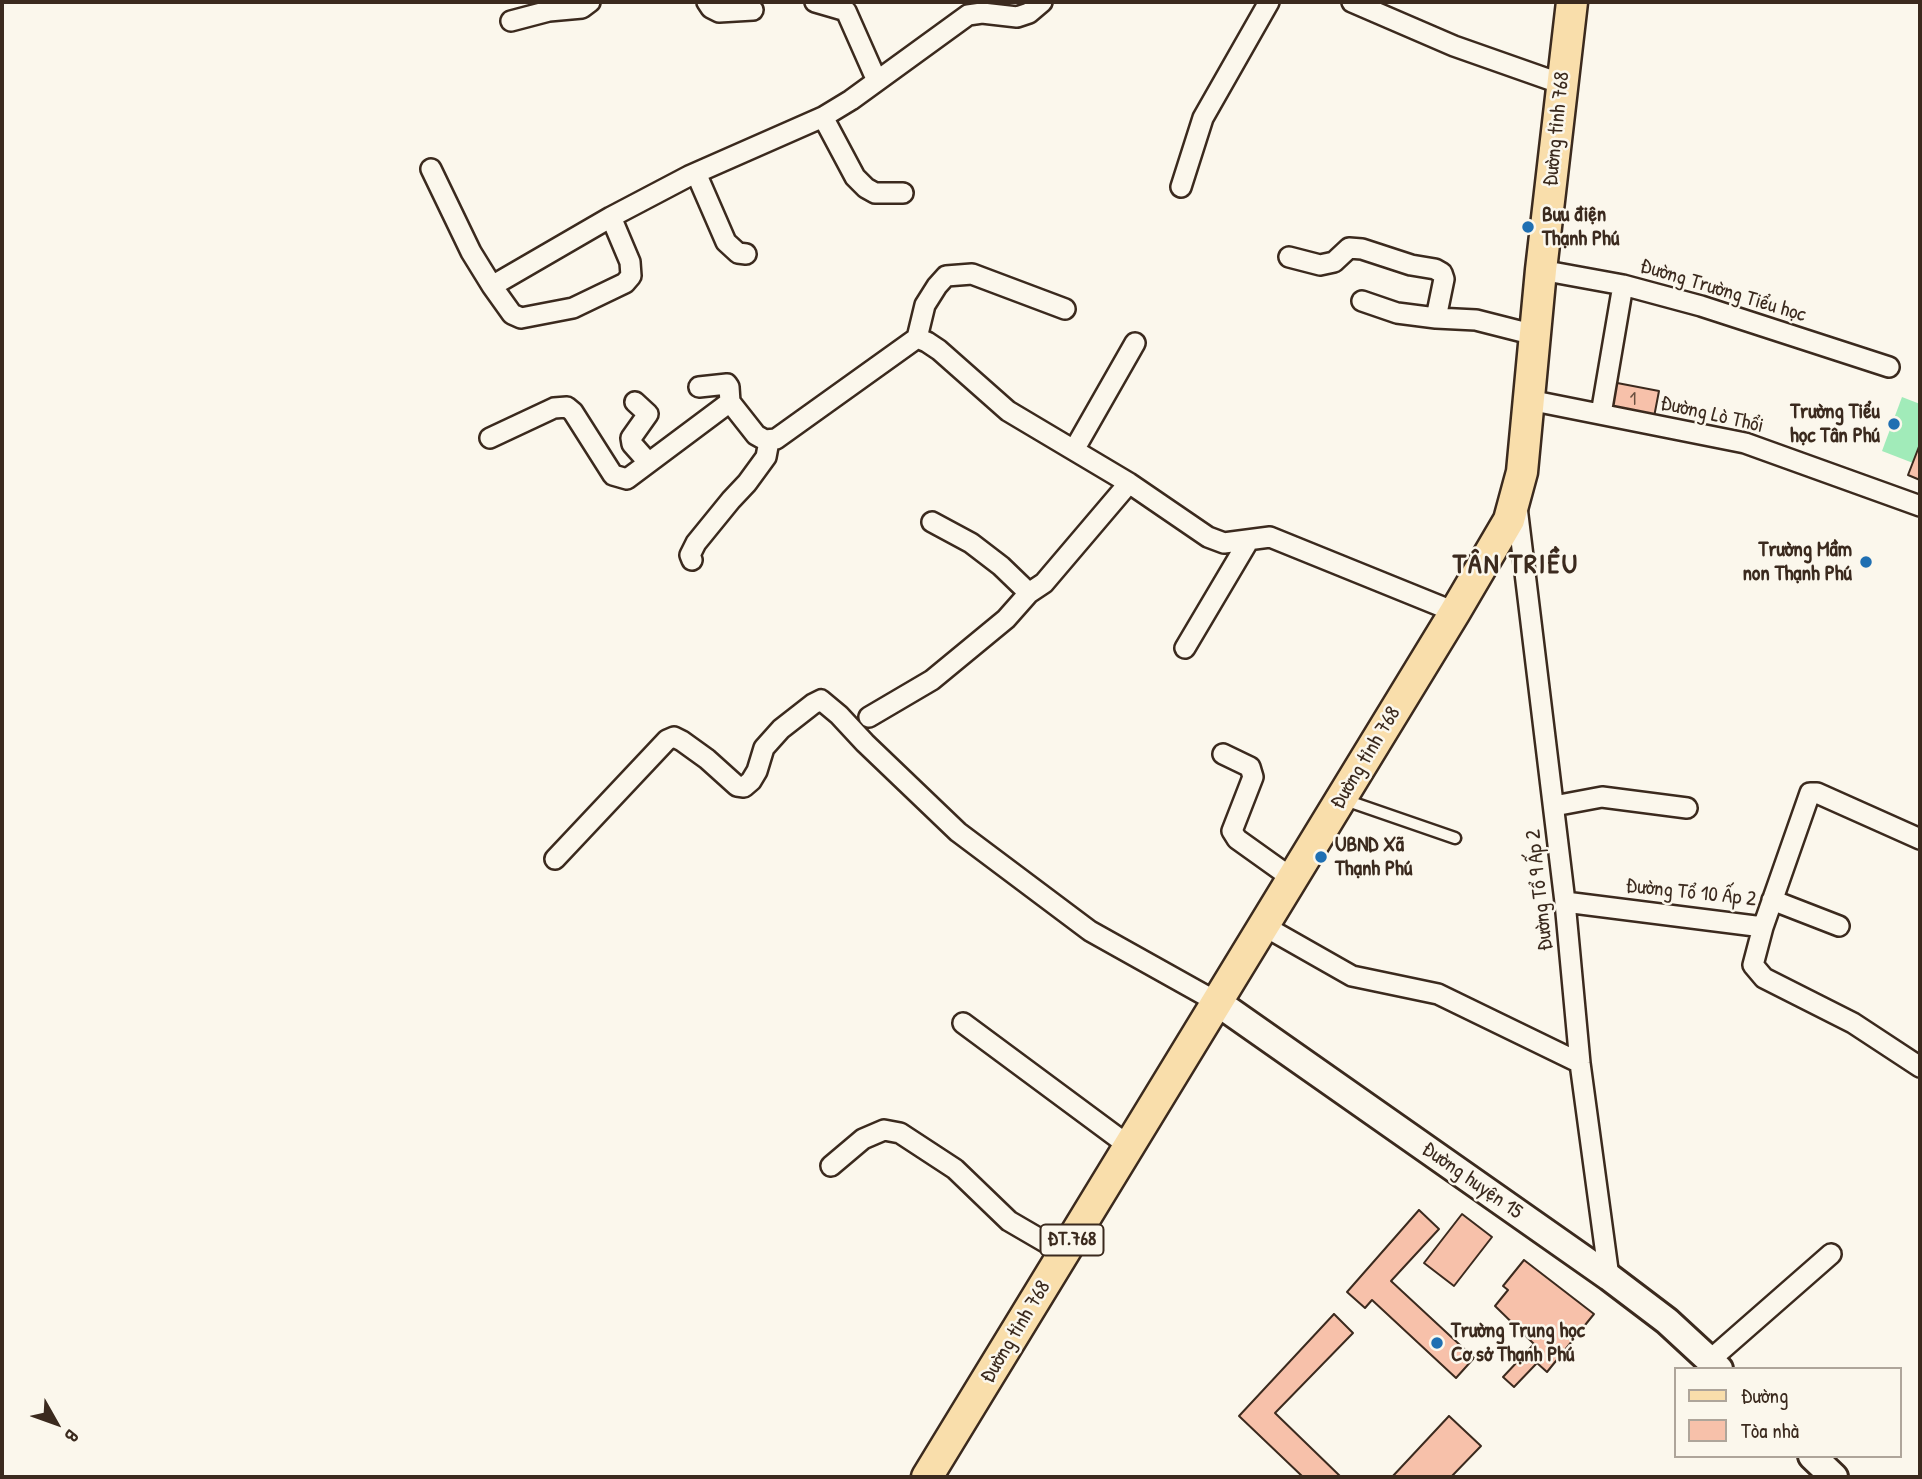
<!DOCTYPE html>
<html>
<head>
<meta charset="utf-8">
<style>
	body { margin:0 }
	#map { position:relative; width:1922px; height:1479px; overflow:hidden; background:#fbf7ec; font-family:"Patrick Hand",sans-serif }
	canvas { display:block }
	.frame { position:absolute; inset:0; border:4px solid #3b2a1e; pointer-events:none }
	.legend { position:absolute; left:1674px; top:1367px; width:228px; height:91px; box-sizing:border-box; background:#fbf7ec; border:2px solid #aea59a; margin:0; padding:9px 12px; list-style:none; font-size:21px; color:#3b2a1e }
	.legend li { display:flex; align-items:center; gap:14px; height:35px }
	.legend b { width:35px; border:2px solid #aea59a }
	.north { position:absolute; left:21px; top:1388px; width:70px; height:70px; -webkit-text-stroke:5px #fbf7ec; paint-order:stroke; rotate:130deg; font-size:19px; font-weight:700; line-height:28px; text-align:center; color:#3b2a1e }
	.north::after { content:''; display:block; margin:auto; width:24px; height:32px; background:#3b2a1e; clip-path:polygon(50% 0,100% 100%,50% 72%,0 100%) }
</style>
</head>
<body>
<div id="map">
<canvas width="1922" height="1479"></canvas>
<div class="frame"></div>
<ul class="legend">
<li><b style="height:9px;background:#f9deab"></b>Đường</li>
<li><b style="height:19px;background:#f7c1aa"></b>Tòa nhà</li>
</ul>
<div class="north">B</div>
</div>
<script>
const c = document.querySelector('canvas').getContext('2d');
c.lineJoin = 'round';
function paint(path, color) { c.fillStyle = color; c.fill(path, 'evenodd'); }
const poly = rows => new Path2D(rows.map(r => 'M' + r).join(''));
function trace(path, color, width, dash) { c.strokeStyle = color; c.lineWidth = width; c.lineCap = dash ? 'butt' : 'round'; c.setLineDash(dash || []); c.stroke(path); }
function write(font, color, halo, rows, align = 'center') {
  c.font = font + ' "Patrick Hand",sans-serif'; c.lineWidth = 5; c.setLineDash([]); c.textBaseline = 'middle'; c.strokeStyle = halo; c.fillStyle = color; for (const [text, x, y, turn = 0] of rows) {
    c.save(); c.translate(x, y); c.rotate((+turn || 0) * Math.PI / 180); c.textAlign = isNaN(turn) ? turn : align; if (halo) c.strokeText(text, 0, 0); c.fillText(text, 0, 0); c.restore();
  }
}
paint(poly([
	[1902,397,1920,404,1920,444,1913,463,1882,451]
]), '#a1ebb9');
const building = poly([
	[1612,382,1659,391,1654,417,1607,409,1612,382],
	[1920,444,1920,480,1908,475,1920,444],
	[1419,1210,1439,1229,1391,1281,1474,1358,1456,1378,1372,1300,1365,1308,1347,1292,1419,1210],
	[1462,1214,1492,1237,1454,1286,1424,1263,1462,1214],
	[1524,1260,1594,1314,1547,1372,1537,1363,1514,1387,1503,1377,1534,1344,1495,1306,1508,1290,1503,1286,1524,1260],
	[1334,1314,1353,1333,1275,1413,1341,1477,1303,1477,1239,1416,1334,1314],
	[1449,1416,1481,1446,1451,1477,1392,1477,1449,1416]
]);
paint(building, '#f7c1aa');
trace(building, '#3b2a1e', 2);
const lane = poly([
	[1345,800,1455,838]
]);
const street = poly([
	[707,2,711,8,719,12,753,10],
	[815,2,846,11,877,81],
	[1352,2,1454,46,1562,84],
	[511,21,549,11,582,8,590,2],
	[823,117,855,177,866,188,875,193,903,193],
	[431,169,471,252,492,286],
	[696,173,726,242,738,253,746,254],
	[1181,187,1203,118,1269,2],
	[611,217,630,262,631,276,625,283,573,308,521,318,512,314,492,286,611,217,689,176,823,117,851,100,968,15,982,13,1017,17,1029,13,1042,2],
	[1289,257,1320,265,1334,262,1349,248,1362,249,1411,265,1435,269,1442,273,1444,279,1436,318,1476,320,1535,335],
	[1541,270,1623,285,1701,306,1889,367],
	[1362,301,1397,313,1436,318],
	[917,338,925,305,937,286,946,276,972,274,1065,309],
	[699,387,727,384,729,387,730,402],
	[1529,400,1745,443,1920,506],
	[635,402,648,414,631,438,632,444,648,462],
	[1601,414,1623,285],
	[490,438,554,408,567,407,573,412,613,475,627,479,730,402,756,435,765,440,776,439,917,338,927,342,939,350,1008,411,1129,483],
	[1074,450,1135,343],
	[1517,507,1565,902,1580,1063,1609,1277],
	[932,522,971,543,1001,566,1029,593],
	[692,560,690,555,696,543,731,500,747,483,766,457,769,441],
	[1185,648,1249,540],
	[869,717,932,680,1006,619,1029,593,1044,583,1129,483,1208,537,1224,543,1270,537,1455,612],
	[1223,754,1250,767,1253,777,1232,831,1237,839,1293,879],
	[1554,806,1602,797,1687,808],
	[555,859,667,740,674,737,682,741,707,759,737,786,744,787,751,781,757,771,764,748,781,729,813,704,821,700,839,715,865,743,958,832,1090,931,1217,1002],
	[1772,900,1839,926],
	[1565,902,1763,927,1810,793,1817,793,1920,839],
	[1264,926,1352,976,1438,994,1580,1063],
	[1763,927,1753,965,1764,978,1853,1023,1920,1067],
	[963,1023,1129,1146],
	[831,1166,863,1139,884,1130,900,1133,955,1169,1009,1221,1064,1253],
	[1710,1360,1831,1254]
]);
const secondary = poly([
	[1217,1002,1609,1277,1667,1321,1719,1369],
	[1812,1456,1834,1477]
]);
const primary = poly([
	[927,1477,1455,612,1509,520,1522,472,1541,270,1572,2]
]);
trace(lane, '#3b2a1e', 15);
trace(street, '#3b2a1e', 24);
trace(secondary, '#3b2a1e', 32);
trace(primary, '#3b2a1e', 35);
trace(lane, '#fbf7ec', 10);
trace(street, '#fbf7ec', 19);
trace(secondary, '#fbf7ec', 26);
trace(primary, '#f9deab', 30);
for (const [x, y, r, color] of [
	[1528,227,7,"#1f6fb2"],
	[1894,424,7,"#1f6fb2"],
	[1866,562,7,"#1f6fb2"],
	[1321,857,7,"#1f6fb2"],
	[1437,1343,7,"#1f6fb2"]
]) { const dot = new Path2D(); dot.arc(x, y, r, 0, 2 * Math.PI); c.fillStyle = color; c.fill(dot); trace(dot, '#fbf7ec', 2.5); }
write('18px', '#6a5041', null, [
	["1",1633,400]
]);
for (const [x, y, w] of [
	[1072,1240,63]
]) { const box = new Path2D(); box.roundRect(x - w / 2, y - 15.5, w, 31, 5); c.fillStyle = '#fbf7ec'; c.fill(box); trace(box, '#3b2a1e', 2); }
write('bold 19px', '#3b2a1e', null, [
	["ĐT.768",1072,1240]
]);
write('21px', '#3b2a1e', '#fbf7ec', [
	["Đường tỉnh 768",1557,129,-84],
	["Đường Trường Tiểu học",1723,291,17],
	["Đường Lò Thổi",1712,415,13],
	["Đường tỉnh 768",1366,758,-59],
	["Đường Tổ 9 Ấp 2",1540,890,-96],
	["Đường Tổ 10 Ấp 2",1691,893,6],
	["Đường huyện 15",1472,1181,35],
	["Đường tỉnh 768",1016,1332,-59]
]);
write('bold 21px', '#3b2a1e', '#fbf7ec', [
	["Bưu điện",1542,215],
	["Thạnh Phú",1542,239],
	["Trường Tiểu",1880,412,"right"],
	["học Tân Phú",1880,436,"right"],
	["Trường Mầm",1852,550,"right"],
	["non Thạnh Phú",1852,574,"right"],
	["UBND Xã",1335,845],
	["Thạnh Phú",1335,869],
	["Trường Trung học",1451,1331],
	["Cơ sở Thạnh Phú",1451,1355]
], 'left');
c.letterSpacing = '2px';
write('bold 28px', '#3b2a1e', '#fbf7ec', [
	["TÂN TRIỀU",1516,566]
]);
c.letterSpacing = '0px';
</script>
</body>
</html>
